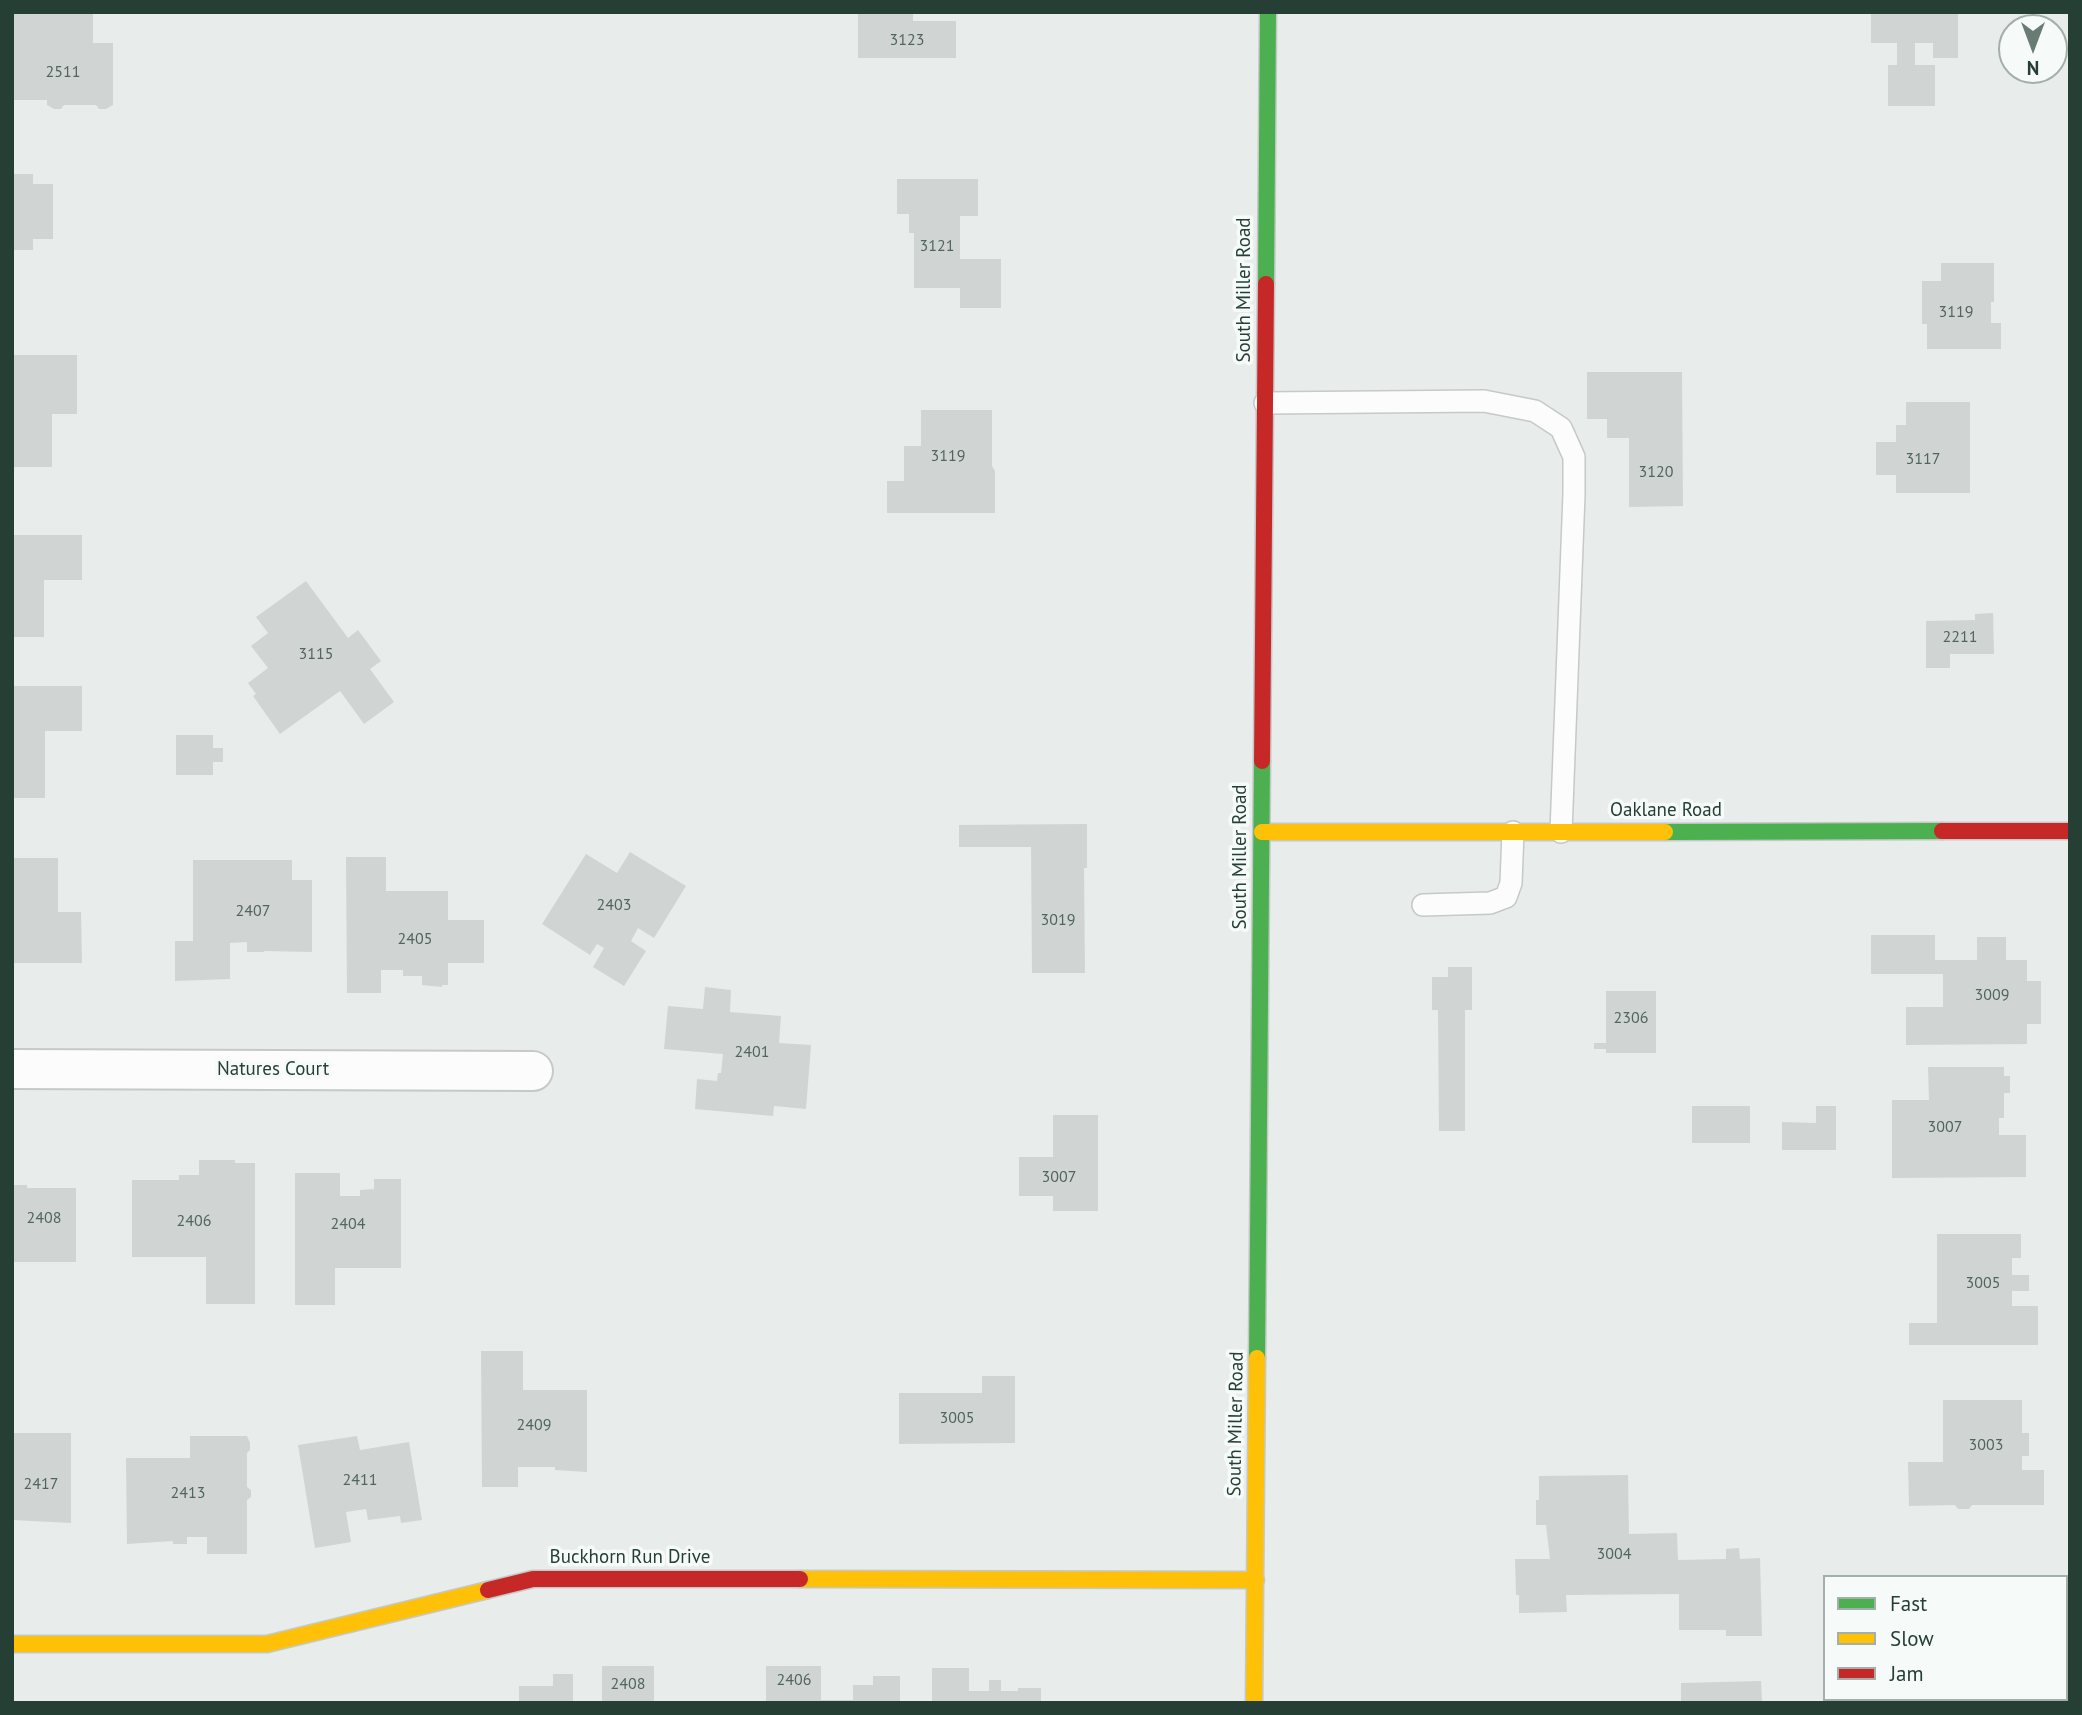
<!DOCTYPE html>
<html>
<head>
<meta charset="utf-8">
<style>
	body { margin:0 }
	#map { position:relative; width:2082px; height:1715px; overflow:hidden; background:#e8ecea; font-family:"PT Sans",sans-serif }
	canvas { display:block }
	.frame { position:absolute; inset:0; border:14px solid #253f35; pointer-events:none }
	.legend { position:absolute; left:1823px; top:1575px; width:245px; height:126px; box-sizing:border-box; background:#f6faf8; border:2px solid #a2afaa; margin:0; padding:9px 12px; list-style:none; font-size:21px; color:#253f35 }
	.legend li { display:flex; align-items:center; gap:14px; height:35px }
	.legend b { width:35px; border:2px solid #a2afaa }
	.north { position:absolute; left:1998px; top:14px; width:70px; height:70px; box-sizing:border-box; background:#f6faf8; border:2px solid #a2afaa; border-radius:50%; rotate:180deg; font-size:19px; font-weight:700; line-height:28px; text-align:center; color:#253f35 }
	.north::after { content:''; display:block; margin:auto; width:24px; height:32px; background:#697c74; clip-path:polygon(50% 0,100% 100%,50% 72%,0 100%) }
</style>
</head>
<body>
<div id="map">
<canvas width="2082" height="1715"></canvas>
<div class="frame"></div>
<ul class="legend">
<li><b style="height:9px;background:#4caf50"></b>Fast</li>
<li><b style="height:9px;background:#ffc107"></b>Slow</li>
<li><b style="height:9px;background:#c62828"></b>Jam</li>
</ul>
<div class="north">N</div>
</div>
<script>
const c = document.querySelector('canvas').getContext('2d');
c.lineJoin = 'round';
function paint(path, color) { c.fillStyle = color; c.fill(path, 'evenodd'); }
const poly = rows => new Path2D(rows.map(r => 'M' + r).join(''));
function trace(path, color, width, dash) { c.strokeStyle = color; c.lineWidth = width; c.lineCap = dash ? 'butt' : 'round'; c.setLineDash(dash || []); c.stroke(path); }
function write(font, color, halo, rows, align = 'center') {
  c.font = font + ' "PT Sans",sans-serif'; c.lineWidth = 7; c.setLineDash([]); c.textBaseline = 'middle'; c.strokeStyle = halo; c.fillStyle = color; for (const [text, x, y, turn = 0] of rows) {
    c.save(); c.translate(x, y); c.rotate((+turn || 0) * Math.PI / 180); c.textAlign = isNaN(turn) ? turn : align; if (halo) c.strokeText(text, 0, 0); c.fillText(text, 0, 0); c.restore();
  }
}
paint(poly([
	[12,12,93,12,93,43,113,43,113,105,106,109,99,109,96,105,64,105,61,109,54,109,47,105,47,100,12,100],
	[858,12,913,12,913,21,956,21,956,58,858,58],
	[1871,12,1958,12,1958,58,1933,58,1933,43,1915,43,1915,65,1935,65,1935,106,1888,106,1888,65,1897,65,1897,43,1871,43],
	[12,174,33,174,33,184,53,184,53,239,33,239,33,250,12,250],
	[897,179,978,179,978,216,960,216,960,259,1001,259,1001,308,960,308,960,288,914,288,914,233,909,233,909,214,897,214],
	[1941,263,1994,263,1994,302,1991,302,1991,323,2001,323,2001,349,1927,349,1927,324,1922,324,1922,281,1941,281],
	[12,355,77,355,77,414,52,414,52,467,12,467],
	[1587,372,1682,372,1683,506,1629,507,1629,438,1607,438,1607,419,1587,419],
	[1906,402,1970,402,1970,493,1896,493,1896,475,1876,475,1876,442,1896,442,1896,425,1906,425],
	[921,410,992,410,992,466,995,471,995,513,887,513,887,481,904,481,904,446,921,446],
	[12,535,82,535,82,580,44,580,44,637,12,637],
	[306,581,348,638,358,630,381,661,370,669,394,702,364,724,340,691,280,734,253,696,256,694,248,683,268,668,251,646,268,633,256,617],
	[1993,613,1994,654,1950,654,1950,668,1926,668,1926,621,1975,620,1975,614],
	[12,686,82,686,82,731,45,731,45,798,12,798],
	[176,735,213,735,213,748,223,748,223,762,213,762,213,775,176,775],
	[1087,824,1087,868,1084,868,1085,973,1032,973,1031,847,959,847,959,825],
	[630,852,686,886,654,938,638,928,631,941,646,951,624,986,593,967,604,948,597,944,590,955,542,924,586,854,617,873],
	[346,857,386,857,386,891,448,891,448,920,484,920,484,963,448,963,448,985,442,985,442,987,422,985,422,976,403,976,403,970,381,970,381,993,347,993],
	[12,858,58,858,58,912,81,912,82,963,12,963],
	[193,860,292,860,292,880,312,880,312,952,264,951,264,952,247,952,247,942,230,943,230,979,175,981,175,941,193,941],
	[1871,935,1935,935,1935,960,1977,960,1977,937,2006,937,2006,960,2027,960,2027,981,2041,981,2041,1024,2027,1024,2027,1044,1906,1045,1906,1007,1943,1007,1943,974,1871,974],
	[1448,967,1472,967,1472,1010,1465,1010,1465,1131,1439,1131,1438,1010,1432,1010,1432,977,1448,977],
	[705,987,731,990,730,1012,781,1016,779,1043,811,1045,806,1109,774,1106,773,1116,695,1109,697,1079,717,1081,718,1073,721,1073,723,1054,664,1049,668,1006,703,1009],
	[1606,991,1656,991,1656,1053,1606,1053,1606,1049,1594,1049,1594,1043,1606,1043],
	[1928,1067,2004,1067,2004,1076,2010,1076,2010,1093,2004,1093,2004,1118,1999,1118,1999,1135,2026,1135,2026,1177,1892,1178,1892,1100,1929,1100],
	[1692,1106,1750,1106,1750,1143,1692,1143],
	[1816,1106,1836,1106,1836,1150,1782,1150,1782,1122,1816,1123],
	[1053,1115,1098,1115,1098,1211,1053,1211,1053,1196,1019,1196,1019,1157,1053,1157],
	[199,1160,235,1160,235,1163,255,1163,255,1304,206,1304,206,1257,132,1257,132,1180,179,1180,179,1175,199,1175],
	[295,1173,340,1173,340,1196,360,1196,360,1190,374,1189,374,1179,401,1179,401,1268,335,1268,335,1305,295,1305],
	[12,1185,27,1185,27,1188,76,1188,76,1262,12,1262],
	[1937,1234,2021,1234,2021,1258,2012,1258,2012,1275,2029,1275,2029,1291,2012,1291,2012,1306,2038,1306,2038,1345,1909,1345,1909,1323,1937,1323],
	[481,1351,523,1351,523,1390,587,1390,587,1472,555,1470,555,1467,518,1467,518,1487,482,1487],
	[982,1376,1015,1376,1015,1443,899,1444,899,1393,982,1393],
	[1943,1400,2022,1400,2022,1433,2029,1433,2029,1456,2022,1456,2022,1470,2044,1470,2044,1505,1972,1505,1969,1509,1958,1509,1955,1505,1909,1506,1908,1462,1943,1462],
	[12,1433,71,1433,71,1523,12,1520],
	[190,1436,247,1436,250,1443,250,1450,247,1453,247,1487,251,1490,251,1497,247,1500,247,1554,207,1554,207,1537,187,1537,187,1544,173,1544,173,1541,127,1544,126,1458,190,1458],
	[357,1436,360,1450,409,1442,422,1520,401,1523,400,1516,368,1520,366,1509,346,1512,351,1542,315,1548,298,1445],
	[1628,1475,1629,1534,1677,1533,1678,1560,1726,1559,1726,1549,1739,1548,1740,1559,1760,1558,1762,1636,1726,1636,1726,1630,1679,1630,1679,1594,1566,1595,1567,1612,1519,1613,1519,1595,1516,1595,1515,1559,1550,1559,1546,1525,1536,1525,1536,1500,1539,1500,1539,1476],
	[602,1666,654,1666,654,1703,602,1703],
	[766,1666,821,1666,821,1700,853,1700,853,1685,873,1685,873,1676,900,1676,900,1703,766,1703],
	[932,1668,969,1668,969,1691,989,1691,989,1680,1001,1680,1001,1691,1018,1691,1018,1688,1041,1688,1041,1703,932,1703],
	[553,1674,573,1674,573,1703,519,1703,519,1686,553,1686],
	[1761,1681,1762,1703,1681,1703,1681,1683],
	[1922,1699,1992,1699,1992,1703,1922,1703]
]), '#d0d5d3');
const lane = poly([
	[1265,403,1484,401,1535,411,1561,428,1574,457,1574,494,1561,832],
	[1423,905,1490,903,1506,897,1511,883,1513,832]
]);
const street = poly([
	[12,1069,533,1071]
]);
const fast = poly([
	[1266,284,1268,12],
	[1665,832,1942,831],
	[1257,1358,1262,761]
]);
const slow = poly([
	[1262,832,1665,832],
	[800,1579,1256,1580],
	[12,1644,267,1644,488,1590],
	[1254,1703,1257,1358]
]);
const jam = poly([
	[1262,761,1266,284],
	[1942,831,2070,831],
	[488,1590,533,1579,800,1579]
]);
trace(lane, '#c5c9c7', 24);
trace(street, '#c5c9c7', 42);
trace(fast, '#c4c9c7', 19);
trace(slow, '#c4c9c7', 19);
trace(jam, '#c4c9c7', 19);
trace(lane, '#fcfcfc', 21);
trace(street, '#fcfcfc', 38);
trace(fast, '#4caf50', 16);
trace(slow, '#ffc107', 16);
trace(jam, '#c62828', 16);
write('16px', '#50655d', null, [
	["3123",907,40],
	["2511",63,72],
	["3121",937,246],
	["3119",1956,312],
	["3119",948,456],
	["3117",1923,459],
	["3120",1656,472],
	["2211",1960,637],
	["3115",316,654],
	["2403",614,905],
	["2407",253,911],
	["3019",1058,920],
	["2405",415,939],
	["3009",1992,995],
	["2306",1631,1018],
	["2401",752,1052],
	["3007",1945,1127],
	["3007",1059,1177],
	["2408",44,1218],
	["2406",194,1221],
	["2404",348,1224],
	["3005",1983,1283],
	["3005",957,1418],
	["2409",534,1425],
	["3003",1986,1445],
	["2411",360,1480],
	["2417",41,1484],
	["2413",188,1493],
	["3004",1614,1554],
	["2406",794,1680],
	["2408",628,1684]
]);
write('19px', '#253f35', '#f6faf8', [
	["South Miller Road",1245,290,-90],
	["Oaklane Road",1666,811],
	["South Miller Road",1241,857,-90],
	["Natures Court",273,1070],
	["South Miller Road",1236,1424,-89],
	["Buckhorn Run Drive",630,1558]
]);
</script>
</body>
</html>
